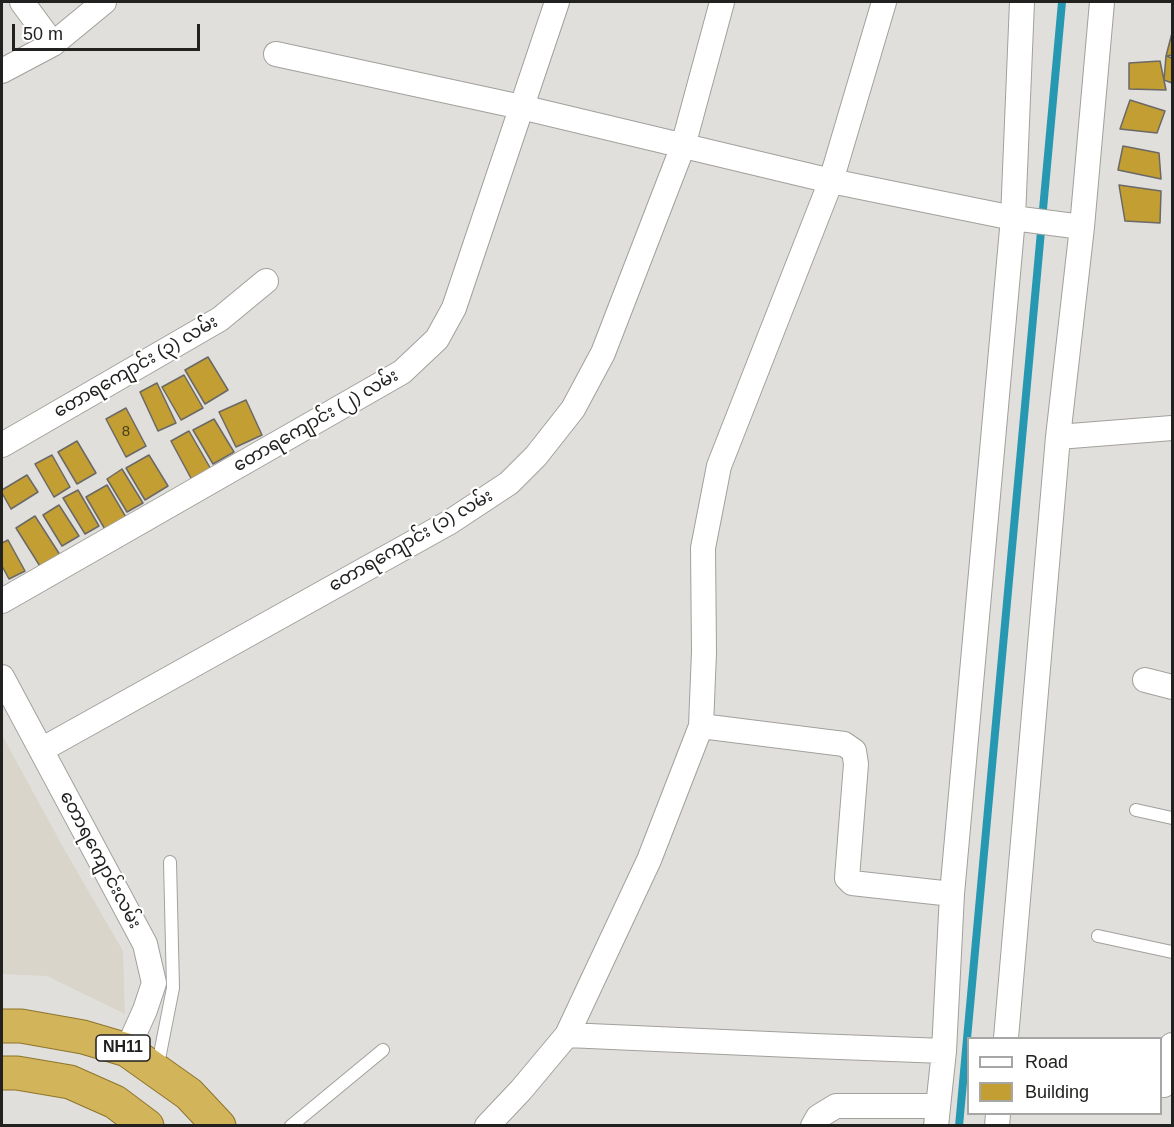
<!DOCTYPE html>
<html>
<head>
<meta charset="utf-8">
<style>
	body { margin:0 }
	#map { position:relative; width:1174px; height:1127px; overflow:hidden; background:#e1dfdb; font-family:Helvetica,sans-serif }
	canvas { display:block }
	.frame { position:absolute; inset:0; border:3px solid #21211f; pointer-events:none }
	.legend { position:absolute; left:967px; top:1037px; width:195px; height:78px; box-sizing:border-box; background:#fff; border:2px solid #a6a6a5; margin:0; padding:8px 10px; list-style:none; font-size:18px; color:#21211f }
	.legend li { display:flex; align-items:center; gap:12px; height:30px }
	.legend b { width:30px; border:2px solid #a6a6a5 }
	.scale { position:absolute; left:12px; top:24px; width:188px; height:27px; box-sizing:border-box; border:3px solid #21211f; border-top:0; padding-left:8px; font-size:18px; line-height:21px; white-space:nowrap; color:#21211f; -webkit-text-stroke:4px #fff; paint-order:stroke }
</style>
</head>
<body>
<div id="map">
<canvas width="1174" height="1127"></canvas>
<div class="frame"></div>
<ul class="legend">
<li><b style="height:8px;background:#fff"></b>Road</li>
<li><b style="height:16px;background:#c39e33"></b>Building</li>
</ul>
<div class="scale">50 m</div>
</div>
<script>
const c = document.querySelector('canvas').getContext('2d');
c.lineJoin = 'round';
function paint(path, color) { c.fillStyle = color; c.fill(path, 'evenodd'); }
const poly = rows => new Path2D(rows.map(r => 'M' + r).join(''));
function trace(path, color, width, dash) { c.strokeStyle = color; c.lineWidth = width; c.lineCap = dash ? 'butt' : 'round'; c.setLineDash(dash || []); c.stroke(path); }
function write(font, color, halo, rows, align = 'center') {
  c.font = font + ' Helvetica,"Noto Sans Myanmar",sans-serif'; c.lineWidth = 4.5; c.setLineDash([]); c.textBaseline = 'middle'; c.strokeStyle = halo; c.fillStyle = color; for (const [text, x, y, turn = 0] of rows) {
    c.save(); c.translate(x, y); c.rotate((+turn || 0) * Math.PI / 180); c.textAlign = isNaN(turn) ? turn : align; if (halo) c.strokeText(text, 0, 0); c.fillText(text, 0, 0); c.restore();
  }
}
paint(poly([
	[2,735,63,847,123,951,125,1014,47,976,2,974]
]), '#d9d5ca');
trace(poly([
	[959,1126,1062,2]
]), '#2798b1', 8);
const building = poly([
	[1172,33,1172,55,1166,56,1172,33],
	[1166,56,1172,58,1172,83,1164,80,1166,56],
	[1160,61,1166,90,1129,89,1129,63,1160,61],
	[1130,100,1165,111,1157,133,1120,129,1130,100],
	[1123,146,1159,153,1161,179,1118,170,1123,146],
	[1119,185,1161,191,1160,223,1125,221,1119,185],
	[208,357,228,390,205,404,185,370,208,357],
	[184,375,203,408,181,420,162,387,184,375],
	[157,383,176,423,158,431,140,392,157,383],
	[246,400,262,435,236,447,219,412,246,400],
	[126,408,146,446,126,457,106,419,126,408],
	[214,419,234,452,213,464,193,430,214,419],
	[189,431,212,471,193,482,171,441,189,431],
	[77,441,96,473,77,484,58,452,77,441],
	[52,455,70,487,54,497,35,464,52,455],
	[149,455,168,486,145,500,126,468,149,455],
	[122,469,143,503,127,512,107,479,122,469],
	[27,475,38,492,11,509,2,493,2,490,27,475],
	[107,485,127,519,106,531,86,497,107,485],
	[78,490,99,526,85,534,63,498,78,490],
	[59,505,79,536,62,546,43,515,59,505],
	[35,516,62,558,43,571,16,528,35,516],
	[8,540,25,571,9,579,2,566,2,543,8,540]
]);
paint(building, '#c39e33');
trace(building, '#6a6966', 1.5);
const service = poly([
	[1136,810,1172,818],
	[1098,936,1172,952],
	[157,1069,173,988,170,862],
	[291,1126,383,1050]
]);
const minor = poly([
	[22,2,53,44],
	[276,54,521,107,831,181,1013,218,1082,227],
	[2,71,53,44,104,2],
	[1058,437,1172,428],
	[2,445,220,319,266,281],
	[2,601,402,372,437,339,454,308,557,2],
	[2,677,145,944,154,983,145,1010,127,1050],
	[1145,680,1172,687],
	[701,726,844,744,854,751,856,764,847,878,852,883,861,884,952,894],
	[41,750,450,522,509,483,536,456,573,409,603,353,683,146,722,2],
	[567,1035,814,1046,944,1051],
	[1006,1038,1058,437,1082,227,1102,2],
	[1164,1085,1172,1045],
	[487,1126,521,1090,567,1035,649,860,701,726,704,652,703,548,719,466,831,181,884,2],
	[813,1126,818,1117,836,1106,938,1106],
	[936,1126,944,1051,952,894,1013,218,1022,2],
	[997,1126,998,1114]
]);
const trunk = poly([
	[2,1026,21,1026,83,1037,127,1050,189,1094,219,1126],
	[2,1073,17,1073,70,1082,115,1102,147,1126]
]);
trace(service, '#a2a09d', 14);
trace(minor, '#a2a09d', 26);
trace(trunk, '#8d742b', 35);
trace(service, '#fff', 12);
trace(minor, '#fff', 24);
trace(trunk, '#d2b45a', 33);
write('15px', '#4a4024', null, [
	["8",126,432]
]);
for (const [x, y, w] of [
	[123,1048,54]
]) { const box = new Path2D(); box.roundRect(x - w / 2, y - 13, w, 26, 4.5); c.fillStyle = '#fff'; c.fill(box); trace(box, '#21211f', 1.5); }
write('bold 16px', '#21211f', null, [
	["NH11",123,1048]
]);
write('18px', '#21211f', '#fff', [
	["တောရကျောင်း (၃) လမ်း",136,367,-30],
	["တောရကျောင်း (၂) လမ်း",316,421,-30],
	["တောရကျောင်း (၁) လမ်း",411,541,-30],
	["တောရကျောင်းလမ်း",100,860,62]
]);
</script>
</body>
</html>
